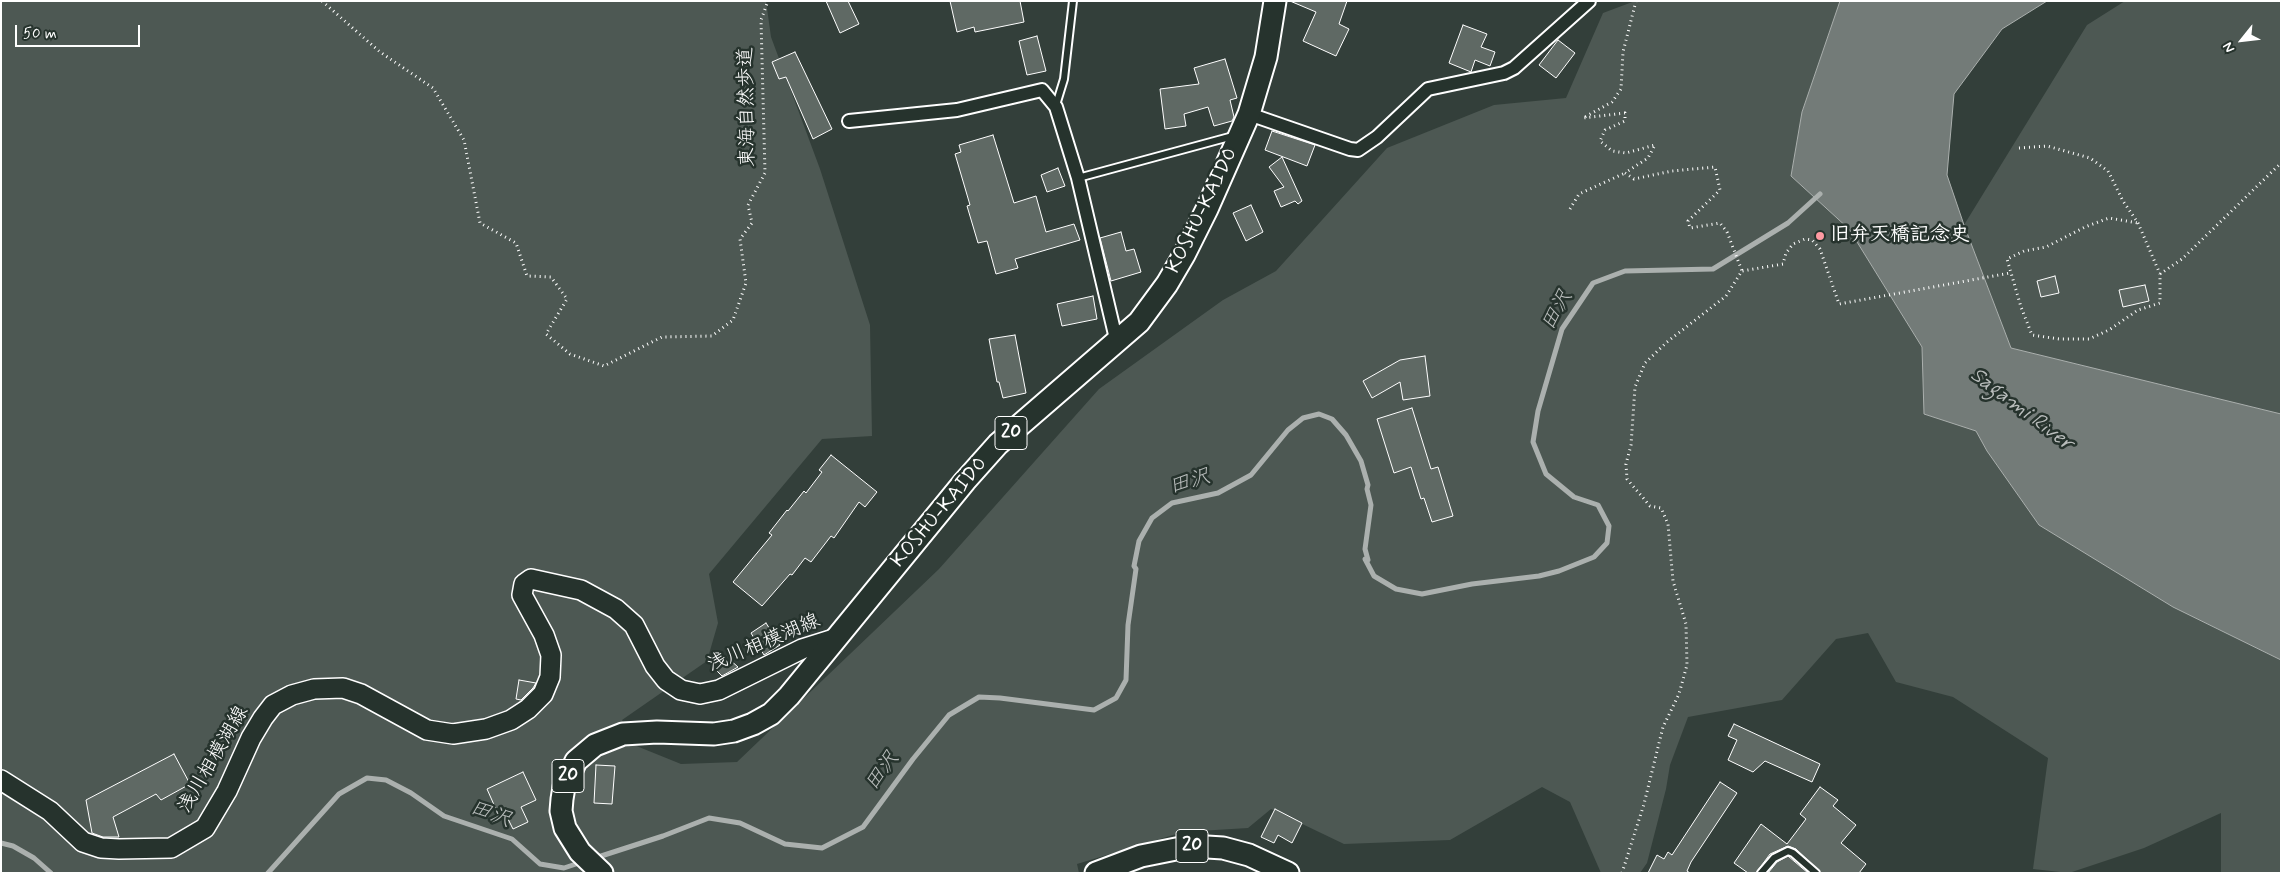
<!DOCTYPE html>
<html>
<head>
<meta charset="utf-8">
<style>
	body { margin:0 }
	#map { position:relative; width:2282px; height:874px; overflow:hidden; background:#333f3a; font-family:Mynerve,sans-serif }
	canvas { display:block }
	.frame { position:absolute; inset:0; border:2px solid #fff; pointer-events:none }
	.north { position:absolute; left:2217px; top:15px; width:50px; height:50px; -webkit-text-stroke:4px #26332d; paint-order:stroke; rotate:241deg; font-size:14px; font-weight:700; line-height:20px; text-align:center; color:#fff }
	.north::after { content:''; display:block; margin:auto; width:18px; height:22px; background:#fff; clip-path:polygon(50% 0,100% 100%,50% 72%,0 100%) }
	.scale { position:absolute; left:15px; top:25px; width:125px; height:22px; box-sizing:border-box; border:2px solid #fff; border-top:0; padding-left:6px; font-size:15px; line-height:18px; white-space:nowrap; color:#fff; -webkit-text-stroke:4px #26332d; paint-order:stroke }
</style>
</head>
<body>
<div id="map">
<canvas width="2282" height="874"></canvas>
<div class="frame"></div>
<div class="north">N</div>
<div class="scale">50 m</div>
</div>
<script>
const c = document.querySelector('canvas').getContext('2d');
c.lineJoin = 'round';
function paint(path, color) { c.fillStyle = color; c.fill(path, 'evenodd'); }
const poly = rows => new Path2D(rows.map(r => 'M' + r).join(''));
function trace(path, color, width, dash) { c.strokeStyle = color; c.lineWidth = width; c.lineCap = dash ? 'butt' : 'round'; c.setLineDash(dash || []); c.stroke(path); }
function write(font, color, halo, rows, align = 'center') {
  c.font = font + ' Mynerve,"Klee One",sans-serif'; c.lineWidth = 5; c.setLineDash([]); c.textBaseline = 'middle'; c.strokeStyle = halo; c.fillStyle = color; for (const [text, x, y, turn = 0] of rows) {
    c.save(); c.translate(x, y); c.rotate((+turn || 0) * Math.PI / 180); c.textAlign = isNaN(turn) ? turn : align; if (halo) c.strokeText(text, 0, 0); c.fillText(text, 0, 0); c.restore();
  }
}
paint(poly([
	[1,1,766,1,771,37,820,169,870,325,872,436,822,439,709,574,718,623,707,661,622,720,634,745,681,764,737,762,939,569,1099,389,1223,300,1276,271,1387,148,1494,105,1566,98,1603,13,1635,1,1840,1,1802,112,1791,176,1849,229,1922,347,1924,414,1976,431,1987,451,2039,525,2173,607,2281,660,2281,873,2221,873,2221,813,2144,848,2069,873,2033,869,2048,758,1953,697,1896,682,1868,633,1836,639,1782,700,1688,717,1670,765,1666,789,1647,863,1640,873,1601,873,1570,802,1542,787,1450,840,1344,844,1271,809,1248,828,1183,832,1077,864,1079,873,1,873],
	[2125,1,2281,1,2281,414,2011,348,1964,225,2087,25]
]), '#4d5853');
const water = poly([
	[1840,1,2047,1,2002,29,1954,94,1947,175,1964,225,2011,348,2281,414,2281,660,2173,607,2039,525,1987,451,1976,431,1924,414,1922,347,1849,229,1791,176,1802,112,1840,1]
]);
paint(water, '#737b78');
trace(water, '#abb0ae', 1);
trace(poly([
	[1,843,13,846,34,858,51,873],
	[595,858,663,836,709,818,740,823,785,844,822,848,863,827,913,759,949,715,979,697,1000,698,1094,710,1116,698,1126,680,1128,625,1136,569,1134,566,1139,541,1152,518,1172,503,1218,493,1251,475,1288,430,1303,418,1319,414,1332,419,1346,435,1361,461,1368,485,1367,489,1371,505,1365,549,1368,560,1365,559,1374,576,1396,589,1422,594,1472,584,1539,576,1559,571,1594,557,1607,543,1609,526,1598,505,1574,497,1546,474,1533,442,1538,411,1562,329,1593,283,1625,271,1713,269,1788,223,1820,194],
	[268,873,339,794,367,778,386,780,411,793,444,816,512,839,540,864,564,868,582,862]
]), '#abb0ae', 5);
const building = poly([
	[826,1,848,1,859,24,840,33,826,1],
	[950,1,1020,1,1024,22,975,32,974,27,957,32,950,1],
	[1290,1,1347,1,1339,24,1349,29,1336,56,1303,41,1316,12,1290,1],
	[1463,25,1487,34,1481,47,1495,52,1490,66,1475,60,1471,72,1449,63,1463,25],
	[1037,36,1046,71,1027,75,1019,41,1037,36],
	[1558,40,1575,53,1556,78,1539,65,1558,40],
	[795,52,832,129,813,139,786,77,779,79,772,62,795,52],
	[1225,59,1237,98,1230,100,1234,117,1232,121,1214,126,1208,107,1184,114,1186,126,1165,129,1160,89,1199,84,1194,68,1225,59],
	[1272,131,1315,145,1307,166,1265,150,1272,131],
	[993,135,1014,203,1036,196,1046,232,1074,224,1080,240,1015,259,1018,268,996,274,987,241,978,243,967,206,970,205,955,154,961,152,959,145,993,135],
	[1282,157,1302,201,1298,204,1295,201,1281,207,1274,191,1284,187,1269,167,1282,157],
	[1058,168,1065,186,1047,192,1041,175,1058,168],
	[1251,205,1263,232,1246,241,1233,213,1251,205],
	[1121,232,1126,251,1134,249,1141,272,1111,281,1100,238,1121,232],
	[2055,276,2059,293,2041,297,2037,281,2055,276],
	[2145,285,2149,301,2123,307,2119,290,2145,285],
	[1093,296,1097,319,1062,326,1057,304,1093,296],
	[1015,335,1026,393,1003,398,999,382,997,382,989,339,1015,335],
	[1425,356,1430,396,1403,400,1400,382,1372,398,1363,381,1400,360,1425,356],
	[1412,408,1431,469,1438,467,1453,516,1432,522,1424,498,1421,499,1411,467,1394,473,1377,419,1412,408],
	[831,455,877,492,865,507,859,502,834,538,831,536,811,562,805,558,792,575,790,574,762,606,733,582,772,535,769,533,787,510,788,511,804,491,806,493,822,472,819,470,831,455],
	[766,623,780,645,764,655,751,633,766,623],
	[729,659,738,667,722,676,717,671,729,659],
	[519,680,536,683,533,688,521,700,516,699,519,680],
	[1734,724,1820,764,1812,782,1765,761,1753,772,1728,760,1737,740,1728,736,1734,724],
	[174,754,190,784,161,800,156,794,113,817,119,837,103,837,92,833,86,800,174,754],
	[596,765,615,766,612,804,594,803,596,765],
	[523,772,536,800,521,807,528,822,513,829,505,813,499,816,487,789,523,772],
	[1720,782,1737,793,1691,862,1687,871,1690,873,1648,873,1657,855,1664,859,1668,852,1672,855,1720,782],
	[1820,787,1838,800,1833,806,1856,825,1841,843,1866,864,1859,873,1821,873,1796,849,1788,846,1770,854,1756,873,1748,873,1734,863,1761,824,1787,844,1806,819,1800,814,1820,787],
	[1275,809,1302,823,1292,843,1278,835,1274,843,1261,837,1275,809],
	[1788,856,1808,873,1768,873,1777,862,1788,856]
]);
paint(building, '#5f6964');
trace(building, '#fff', 1);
const service = poly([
	[1056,105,1064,79,1073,1],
	[1078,178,1233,136],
	[1761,873,1774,858,1788,851,1793,853,1816,873]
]);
const minor = poly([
	[1249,114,1350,149,1358,150,1377,137,1428,89,1504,73,1514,68,1589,1],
	[849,121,957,110,1042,90,1056,107,1078,178,1117,343]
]);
const secondary = poly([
	[1,780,50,811,83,842,101,848,119,849,171,848,205,828,227,791,251,738,263,718,273,705,292,695,314,689,343,688,361,694,427,730,453,734,486,729,511,720,528,709,543,694,550,677,551,655,544,635,522,595,524,584,531,579,581,590,616,609,634,625,655,666,666,680,681,690,700,694,719,690,802,649,837,638]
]);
const trunk = poly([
	[602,873,580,852,565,828,561,811,562,799,564,787,576,761,595,745,623,734,657,732,714,734,734,731,753,724,771,714,789,696,965,481,998,444,1139,322,1167,284,1184,255,1207,209,1249,114,1266,57,1275,1],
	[1096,873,1141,856,1191,846,1223,848,1249,855,1288,873]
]);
trace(service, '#fff', 10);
trace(minor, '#fff', 16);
trace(secondary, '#fff', 22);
trace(trunk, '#fff', 25);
trace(poly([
	[322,1,380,52,433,88,464,140,480,223,516,243,527,276,551,277,567,299,546,334,570,354,604,366,662,337,712,336,733,320,746,283,740,239,752,223,748,205,765,173,761,20,768,1],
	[1636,1,1623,52,1621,89,1612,102,1583,118,1625,113,1625,121,1605,130,1600,141,1612,151,1626,153,1655,145,1648,158,1625,173,1634,179,1672,171,1715,167,1720,190,1688,221,1690,228,1720,223,1727,232,1742,271],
	[2019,148,2047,146,2090,158,2108,171,2123,201,2138,223,2160,274,2160,303,2138,310,2109,330,2089,339,2059,339,2032,335,2021,307,2007,259,2024,251,2046,247,2085,227,2109,218,2138,223],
	[1570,209,1579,194,1625,173],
	[2160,274,2182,259,2281,163],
	[1622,873,1644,804,1663,727,1679,694,1687,665,1686,624,1673,581,1668,524,1661,508,1650,506,1627,479,1626,464,1631,445,1635,387,1645,363,1667,342,1726,296,1742,271,1783,264,1786,253,1793,244,1805,239,1812,240,1820,249,1839,304,2010,273]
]), '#fff', 3, [1, 4]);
trace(service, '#26332d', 6);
trace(minor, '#26332d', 12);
trace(secondary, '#26332d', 19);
trace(trunk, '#26332d', 21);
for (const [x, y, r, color] of [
	[1820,236,5,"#ff9aa2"]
]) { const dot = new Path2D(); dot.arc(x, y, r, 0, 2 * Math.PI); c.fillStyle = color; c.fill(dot); trace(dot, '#26332d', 2); }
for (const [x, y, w] of [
	[1011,433,32],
	[568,776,32],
	[1192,846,32]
]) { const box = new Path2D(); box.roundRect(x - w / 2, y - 16.5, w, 33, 4); c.fillStyle = '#26332d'; c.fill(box); trace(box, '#fff', 1); }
write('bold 19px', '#fff', null, [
	["20",1011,433],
	["20",568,776],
	["20",1192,846]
]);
write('20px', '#fff', '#26332d', [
	["東海自然歩道",748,107,-91],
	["KOSHU-KAIDO",1203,211,-64],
	["KOSHU-KAIDO",940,513,-50],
	["浅川相模湖線",764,644,-23],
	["浅川相模湖線",214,760,-60]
]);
write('bold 20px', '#fff', '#26332d', [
	["旧弁天橋記念史",1830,236]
], 'left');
write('italic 21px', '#b9bdbc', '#26332d', [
	["田沢",1558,311,-61],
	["Sagami River",2021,410,37],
	["田沢",1190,483,-17],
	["田沢",883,772,-54],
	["田沢",490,815,20]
]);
</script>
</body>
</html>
